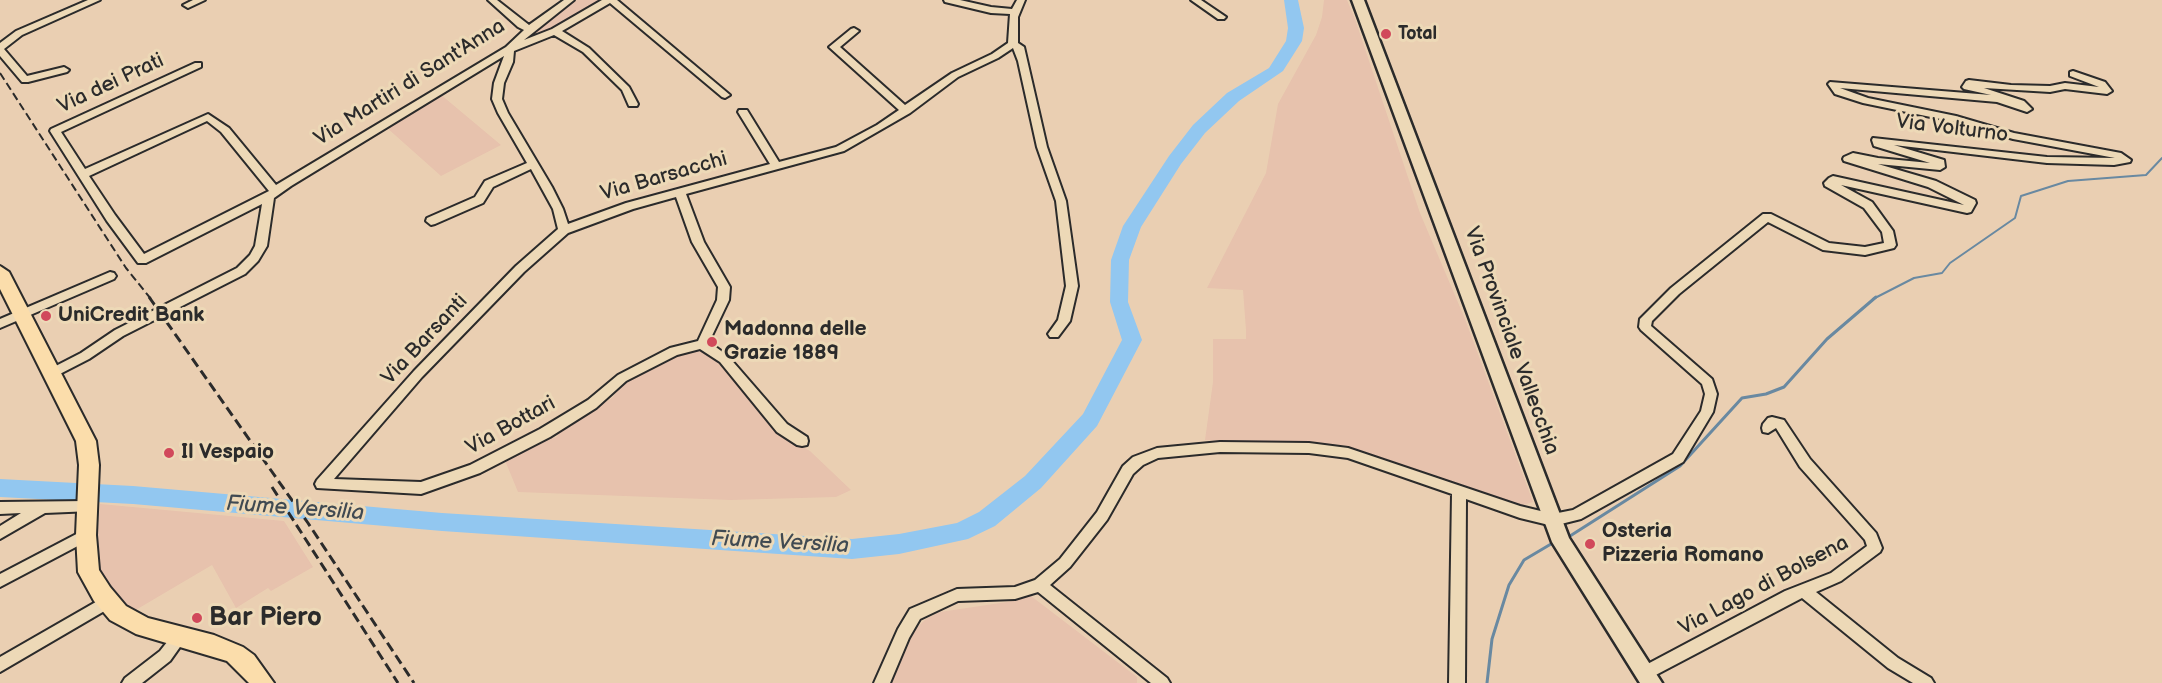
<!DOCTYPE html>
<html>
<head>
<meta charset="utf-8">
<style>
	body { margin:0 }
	canvas { display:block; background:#eacfb2 }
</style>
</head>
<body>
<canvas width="2162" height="683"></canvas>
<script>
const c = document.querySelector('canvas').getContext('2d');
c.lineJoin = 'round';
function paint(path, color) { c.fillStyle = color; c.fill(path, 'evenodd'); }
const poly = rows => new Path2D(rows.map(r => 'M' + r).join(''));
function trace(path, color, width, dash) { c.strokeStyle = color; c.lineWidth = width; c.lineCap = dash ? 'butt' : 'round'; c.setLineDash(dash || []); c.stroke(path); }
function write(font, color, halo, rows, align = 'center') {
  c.font = font + ' "Balsamiq Sans",sans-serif'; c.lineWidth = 6; c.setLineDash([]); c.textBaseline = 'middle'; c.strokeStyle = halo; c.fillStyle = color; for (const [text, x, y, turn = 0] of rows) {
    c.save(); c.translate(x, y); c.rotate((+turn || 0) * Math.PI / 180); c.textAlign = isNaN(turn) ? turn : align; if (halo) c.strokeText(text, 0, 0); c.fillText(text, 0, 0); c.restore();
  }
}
paint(poly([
	[577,0,606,0,574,20,530,36,535,29],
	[1324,0,1347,0,1355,19,1420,213,1465,319,1533,502,1520,506,1342,445,1205,440,1213,382,1213,339,1246,339,1246,330,1243,290,1207,288,1266,173,1278,104,1316,35,1322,17],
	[440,94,501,145,441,176,386,127],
	[689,349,703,351,713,357,783,436,810,451,851,490,836,497,731,500,518,492,504,458,536,442,557,437,560,428,582,419,613,397,623,383],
	[100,504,284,521,313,567,271,591,268,588,236,608,212,565,134,611,110,592,100,569,97,540],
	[1031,596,1137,677,1137,683,889,683,910,634,926,619,940,612,1007,602]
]), '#e7c2ad');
trace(poly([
	[1873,299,1914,278,1942,273,1950,263,2015,218,2021,196,2068,181,2146,175,2162,158]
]), '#6989a1', 2);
trace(poly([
	[1570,536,1680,466,1742,398,1766,394,1784,387,1827,339,1876,297],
	[1487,683,1492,639,1509,585,1524,560,1551,544]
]), '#6989a1', 3);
paint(poly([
	[1284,0,1298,0,1304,28,1302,41,1283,71,1239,101,1205,133,1181,164,1141,227,1129,260,1128,302,1142,340,1097,426,1041,488,995,526,968,539,899,554,852,559,442,531,133,504,0,497,0,479,133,486,442,513,852,539,899,534,957,523,979,512,1025,476,1083,414,1122,340,1110,302,1111,260,1123,226,1169,156,1193,125,1227,93,1269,68,1286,41,1288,28,1284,0]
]), '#92c7f0');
const street = poly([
	[88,0,100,0,22,35,4,49,27,76,64,67,69,70,67,72,28,82,22,82,0,56,0,43,16,31,88,0],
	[193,0,205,0,188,8,183,5,193,0],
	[488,0,497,0,529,25,564,0,574,0,524,40,552,29,602,0,617,0,730,95,725,98,722,97,610,3,562,31,589,48,629,87,638,104,637,106,629,106,622,90,583,52,554,35,514,51,513,62,504,83,502,99,508,113,552,187,563,209,568,224,626,203,770,164,738,112,739,110,747,110,779,162,836,147,877,125,899,110,829,47,851,29,854,28,859,31,840,47,905,105,952,73,992,54,1008,43,1010,14,991,13,945,2,944,0,960,0,991,7,1012,9,1017,0,1025,0,1018,17,1018,43,1024,47,1047,147,1066,201,1078,286,1070,321,1058,337,1050,337,1048,334,1058,320,1066,286,1056,201,1037,147,1018,61,1013,48,998,58,958,77,910,113,844,151,686,194,704,242,730,287,729,300,709,342,728,356,787,424,807,437,808,441,807,445,802,446,797,445,777,432,720,362,700,349,677,355,626,381,596,408,550,437,480,473,421,494,317,488,315,484,317,480,414,371,516,266,558,229,553,209,531,169,493,187,483,203,435,224,431,225,426,221,427,218,475,197,485,181,527,163,498,113,492,99,494,83,504,56,291,186,274,198,267,246,258,261,245,274,123,336,89,359,54,377,46,377,44,374,46,371,81,353,115,330,237,268,250,255,255,246,262,204,146,263,138,263,107,221,50,131,51,129,195,63,201,63,201,67,61,132,85,169,208,114,229,128,276,185,506,47,524,30,518,27,488,0],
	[207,121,221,132,269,191,144,254,115,215,89,176,207,121],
	[676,197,692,242,718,287,717,300,698,341,670,348,618,375,588,400,540,429,470,465,421,482,334,479,422,377,524,272,568,233,633,209,676,197],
	[1191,0,1201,0,1226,17,1224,19,1218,19,1191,0],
	[2073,71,2105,82,2112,91,2107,94,2065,89,2050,92,1984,88,2024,101,2032,109,2027,112,1997,102,1840,88,1868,98,1956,116,2014,133,2121,153,2131,160,2130,162,2114,165,2047,163,1894,145,1944,160,1945,167,1940,170,1878,164,1936,181,1975,200,1976,203,1971,212,1967,213,1841,185,1872,202,1893,231,1896,245,1894,248,1865,255,1823,250,1768,222,1679,294,1652,321,1651,326,1712,379,1717,394,1713,412,1683,462,1581,519,1553,526,1520,518,1466,499,1465,683,1449,683,1452,494,1348,458,1309,453,1220,452,1158,458,1143,465,1133,474,1107,520,1070,567,1050,585,1167,678,1170,683,1151,683,1038,592,1015,599,958,601,920,619,909,638,890,683,874,683,898,629,910,609,957,589,1015,587,1035,580,1060,559,1097,512,1123,466,1133,457,1157,448,1220,442,1309,443,1348,448,1520,506,1553,514,1573,510,1673,454,1701,411,1705,394,1702,384,1641,330,1639,327,1640,319,1671,288,1763,214,1771,214,1829,243,1865,247,1884,243,1882,232,1864,208,1825,186,1824,183,1829,178,1833,176,1964,205,1928,187,1844,161,1843,159,1844,157,1853,153,1878,158,1930,163,1874,146,1872,140,1873,138,2047,157,2115,158,2013,139,1955,122,1863,103,1835,94,1828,84,1830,82,1991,95,1964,89,1962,87,1966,81,1969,80,2011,85,2050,86,2065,83,2099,87,2070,76,2070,72,2073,71],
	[110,272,114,273,116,276,114,279,0,328,0,319,110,272],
	[1772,417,1784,420,1810,459,1876,533,1882,548,1880,552,1841,581,1816,592,1898,658,1931,678,1934,683,1913,683,1888,668,1802,598,1650,678,1645,680,1640,678,1638,673,1640,668,1785,591,1831,573,1867,546,1865,540,1800,467,1776,428,1768,433,1763,432,1762,428,1763,424,1768,418,1772,417],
	[87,501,92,503,94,507,92,511,45,513,0,539,0,526,21,513,0,514,0,502,87,501],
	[86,529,91,531,93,535,91,539,0,587,0,574,86,529],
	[108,595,113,596,115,601,113,606,0,672,0,657,108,595],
	[180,630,185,632,187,637,170,661,142,683,122,683,125,678,160,651,175,632,180,630]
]);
const secondary = poly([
	[1352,0,1364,0,1569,538,1662,683,1640,683,1552,542,1352,0]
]);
const primary = poly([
	[0,266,9,272,96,441,99,465,96,535,99,570,110,587,126,606,148,618,214,635,243,647,254,655,274,683,249,683,227,661,136,634,110,620,94,601,78,572,76,535,79,465,76,441,0,289,0,266]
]);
trace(street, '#2b2b2b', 4);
trace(secondary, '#2b2b2b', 5);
trace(primary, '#2b2b2b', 4);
paint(street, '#edd9b7');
paint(secondary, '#edd9b7');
paint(primary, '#fbddab');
trace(poly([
	[0,73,126,268,151,299]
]), '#2b2b2b', 2, [8, 4]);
trace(poly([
	[149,297,308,523,414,683],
	[272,487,398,683]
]), '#2b2b2b', 3, [10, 5]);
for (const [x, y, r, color] of [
	[1386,34,6,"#d1495b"],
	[46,316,6,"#d1495b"],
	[712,342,6,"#d1495b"],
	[169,453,6,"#d1495b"],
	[1590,544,6,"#d1495b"],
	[197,618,6,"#d1495b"]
]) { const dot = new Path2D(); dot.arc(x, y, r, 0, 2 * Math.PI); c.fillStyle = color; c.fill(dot); trace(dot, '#edd9b7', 2); }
write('bold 18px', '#2b2b2b', '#edd9b7', [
	["Total",1398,34]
], 'left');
write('21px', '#2b2b2b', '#edd9b7', [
	["Via Martiri di Sant'Anna",410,83,-32],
	["Via dei Prati",111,84,-25],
	["Via Volturno",1952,129,7],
	["Via Barsacchi",664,177,-16],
	["Via Barsanti",425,340,-47],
	["Via Provinciale Vallecchia",1511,341,70],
	["Via Bottari",511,426,-29],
	["Via Lago di Bolsena",1764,586,-28]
]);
write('bold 21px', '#2b2b2b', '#edd9b7', [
	["UniCredit Bank",58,316],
	["Madonna delle",724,330],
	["Grazie 1889",724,354],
	["Il Vespaio",181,453],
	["Osteria",1602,532],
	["Pizzeria Romano",1602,556]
], 'left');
write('italic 22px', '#404a52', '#edd9b7', [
	["Fiume Versilia",295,509,4],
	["Fiume Versilia",780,543,3]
]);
write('bold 26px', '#2b2b2b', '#edd9b7', [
	["Bar Piero",209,618]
], 'left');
</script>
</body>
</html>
